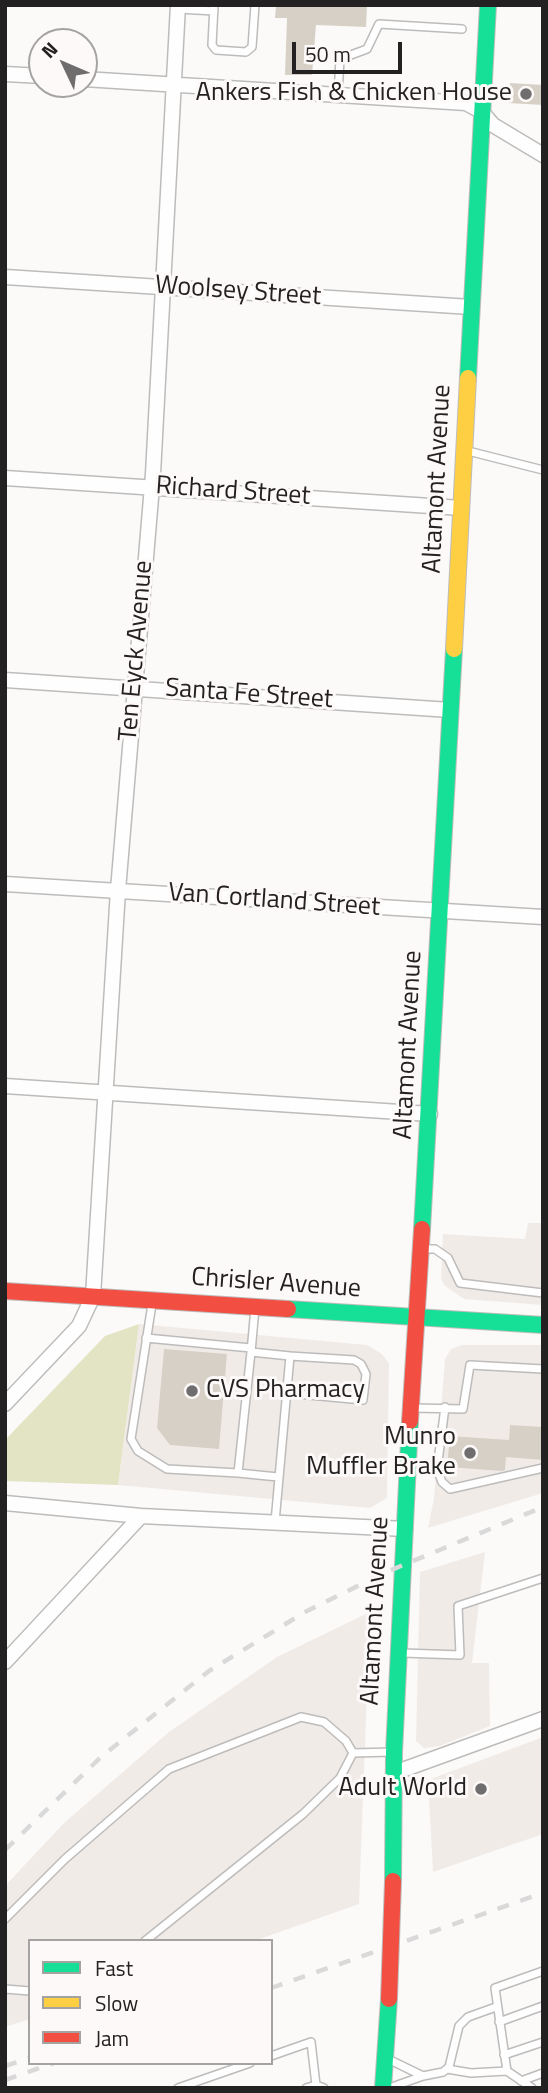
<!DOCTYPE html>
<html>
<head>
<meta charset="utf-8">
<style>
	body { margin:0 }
	#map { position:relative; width:548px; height:2093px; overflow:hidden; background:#fbfaf9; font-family:"Titillium Web",sans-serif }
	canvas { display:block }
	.frame { position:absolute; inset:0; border:7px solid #232121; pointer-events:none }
	.legend { position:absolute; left:28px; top:1939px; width:245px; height:126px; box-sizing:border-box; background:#fcf9f8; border:2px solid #a5a3a2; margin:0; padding:9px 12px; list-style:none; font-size:21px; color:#232121 }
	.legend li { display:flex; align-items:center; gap:14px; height:35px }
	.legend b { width:35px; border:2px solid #a5a3a2 }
	.north { position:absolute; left:28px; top:28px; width:70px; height:70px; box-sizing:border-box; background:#fcf9f8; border:2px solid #a5a3a2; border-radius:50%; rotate:314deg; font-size:19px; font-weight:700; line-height:28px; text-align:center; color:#232121 }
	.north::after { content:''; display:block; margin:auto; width:24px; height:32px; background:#6f6d6d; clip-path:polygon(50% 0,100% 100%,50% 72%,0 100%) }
	.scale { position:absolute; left:292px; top:42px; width:110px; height:32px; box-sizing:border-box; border:4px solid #232121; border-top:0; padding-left:9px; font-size:21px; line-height:24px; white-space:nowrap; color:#232121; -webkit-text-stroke:5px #fcf9f8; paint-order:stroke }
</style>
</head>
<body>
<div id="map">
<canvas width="548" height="2093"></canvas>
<div class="frame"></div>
<ul class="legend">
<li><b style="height:9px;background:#16e098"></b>Fast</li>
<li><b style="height:9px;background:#ffcf43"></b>Slow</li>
<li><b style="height:9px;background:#f24e42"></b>Jam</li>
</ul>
<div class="north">N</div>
<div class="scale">50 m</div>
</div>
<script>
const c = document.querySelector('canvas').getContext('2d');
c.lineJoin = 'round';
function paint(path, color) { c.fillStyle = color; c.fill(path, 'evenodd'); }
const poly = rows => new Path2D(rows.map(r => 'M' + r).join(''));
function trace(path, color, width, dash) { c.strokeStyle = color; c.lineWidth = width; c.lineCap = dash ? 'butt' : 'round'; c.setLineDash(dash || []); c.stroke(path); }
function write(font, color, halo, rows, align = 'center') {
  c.font = font + ' "Titillium Web",sans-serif'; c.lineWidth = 6; c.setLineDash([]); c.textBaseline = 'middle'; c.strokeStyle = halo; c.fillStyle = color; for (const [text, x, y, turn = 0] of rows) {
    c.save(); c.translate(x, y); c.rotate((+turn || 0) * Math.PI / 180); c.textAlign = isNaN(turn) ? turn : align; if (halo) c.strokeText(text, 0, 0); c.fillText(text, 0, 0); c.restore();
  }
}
paint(poly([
	[528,1223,543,1223,543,1305,464,1299,445,1286,441,1279,443,1234,525,1239],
	[139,1324,367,1345,382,1354,389,1363,387,1498,370,1508,118,1485],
	[462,1345,543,1345,543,1493,428,1528,434,1498,445,1359,451,1349],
	[485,1552,472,1663,489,1663,490,1726,440,1746,424,1748,416,1741,420,1572],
	[370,1612,359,1904,254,1941,30,1941,30,2019,5,2027,5,1886,64,1823,169,1732,277,1657],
	[543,1737,543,1834,433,1872,428,1780]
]), '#f1ebe8');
paint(poly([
	[139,1324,118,1485,5,1481,5,1440,105,1336]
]), '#e2e4c4');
paint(poly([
	[276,5,367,5,366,27,316,25,312,75,285,75,287,18,275,18],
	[510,83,543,85,543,105,508,103],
	[164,1349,227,1354,219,1449,170,1445,157,1428],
	[510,1425,543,1427,543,1460,506,1457,505,1470,502,1471,447,1467,450,1436,509,1440]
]), '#d7d0c6');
const lane = poly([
	[214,5,212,45,216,50,246,52,252,47,255,5],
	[178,9,214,11],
	[338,95,340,59,367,49,379,24,462,29],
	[468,451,543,470],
	[424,1249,435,1249,448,1258,460,1283,543,1293],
	[152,1304,131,1439,138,1451,167,1469,238,1473],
	[146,1338,251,1348],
	[251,1352,255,1308],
	[287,1393,363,1400,366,1374,361,1364,354,1360,290,1356],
	[445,1407,437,1469,442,1482,450,1489,543,1468],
	[413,1408,463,1409,470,1365,543,1369],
	[275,1522,290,1356,251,1352,238,1473,278,1477],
	[403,1653,460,1655,458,1606,543,1578],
	[353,1753,393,1752],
	[5,1919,65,1859,169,1769,301,1717,324,1722,346,1741,353,1753],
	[145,1941,303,1814,340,1778,353,1753],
	[5,1989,30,1991],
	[499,2022,543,2006],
	[504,2055,543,2042],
	[271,2056,311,2042,316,2085],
	[388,2059,423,2076,389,2088],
	[447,2069,471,2073,507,2071],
	[423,2076,443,2072,449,2067,459,2026,468,2017,496,2007],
	[521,2081,543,2073],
	[178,2088,250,2063],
	[306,2088,316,2085,324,2088],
	[532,2088,507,2071,495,1988,543,1971]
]);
const street = poly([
	[5,74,42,76],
	[84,79,466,103,481,111,493,125,543,155],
	[5,277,471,307],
	[5,478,461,508],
	[5,680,450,710],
	[5,884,543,917],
	[5,1086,430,1114],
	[5,1404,79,1326,93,1296,118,890,153,474,178,5],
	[5,1503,141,1516,405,1529],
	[5,1662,141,1516],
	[394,1773,543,1719]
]);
const fast = poly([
	[468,378,488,5],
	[422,1229,454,649],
	[288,1309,543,1325],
	[393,1881,394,1752,410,1421],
	[383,2088,389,1999]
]);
const slow = poly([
	[454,649,468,378]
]);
const jam = poly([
	[5,1291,288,1309],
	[410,1421,422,1229]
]);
trace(lane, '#bdbcbb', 10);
trace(street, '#bdbcbb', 17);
trace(fast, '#bdbcbb', 18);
trace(slow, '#bdbcbb', 18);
trace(jam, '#bdbcbb', 18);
trace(lane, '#fefefe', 7);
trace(street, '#fefefe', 14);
trace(fast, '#16e098', 16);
trace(slow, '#ffcf43', 16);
trace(jam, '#f24e42', 16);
trace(poly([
	[5,1850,101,1757,209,1671,305,1612,384,1573,543,1507],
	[271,1988,543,1893],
	[5,2066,30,2058],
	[5,2080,54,2063]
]), '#dad9d9', 4.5, [12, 12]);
const jamBridge = poly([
	[389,1999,393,1881]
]);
trace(jamBridge, '#bdbcbb', 18, []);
trace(jamBridge, '#f24e42', 16);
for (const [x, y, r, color] of [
	[526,94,7,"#6f6d6d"],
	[192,1391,7,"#6f6d6d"],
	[470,1453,7,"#6f6d6d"],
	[481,1789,7,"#6f6d6d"]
]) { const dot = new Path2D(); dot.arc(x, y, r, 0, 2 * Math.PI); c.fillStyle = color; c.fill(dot); trace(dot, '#fcf9f8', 2.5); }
write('26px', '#232121', '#fcf9f8', [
	["Ankers Fish & Chicken House",512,94],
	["CVS Pharmacy",206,1391,"left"],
	["Munro",456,1438],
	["Muffler Brake",456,1468],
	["Adult World",467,1789]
], 'right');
write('26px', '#232121', '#fcf9f8', [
	["Woolsey Street",238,292,4],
	["Altamont Avenue",438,479,-87],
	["Richard Street",233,492,4],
	["Ten Eyck Avenue",137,651,-85],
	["Santa Fe Street",249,695,4],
	["Van Cortland Street",274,901,4],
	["Altamont Avenue",409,1045,-87],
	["Chrisler Avenue",276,1284,4],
	["Altamont Avenue",376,1611,-87]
]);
</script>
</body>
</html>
